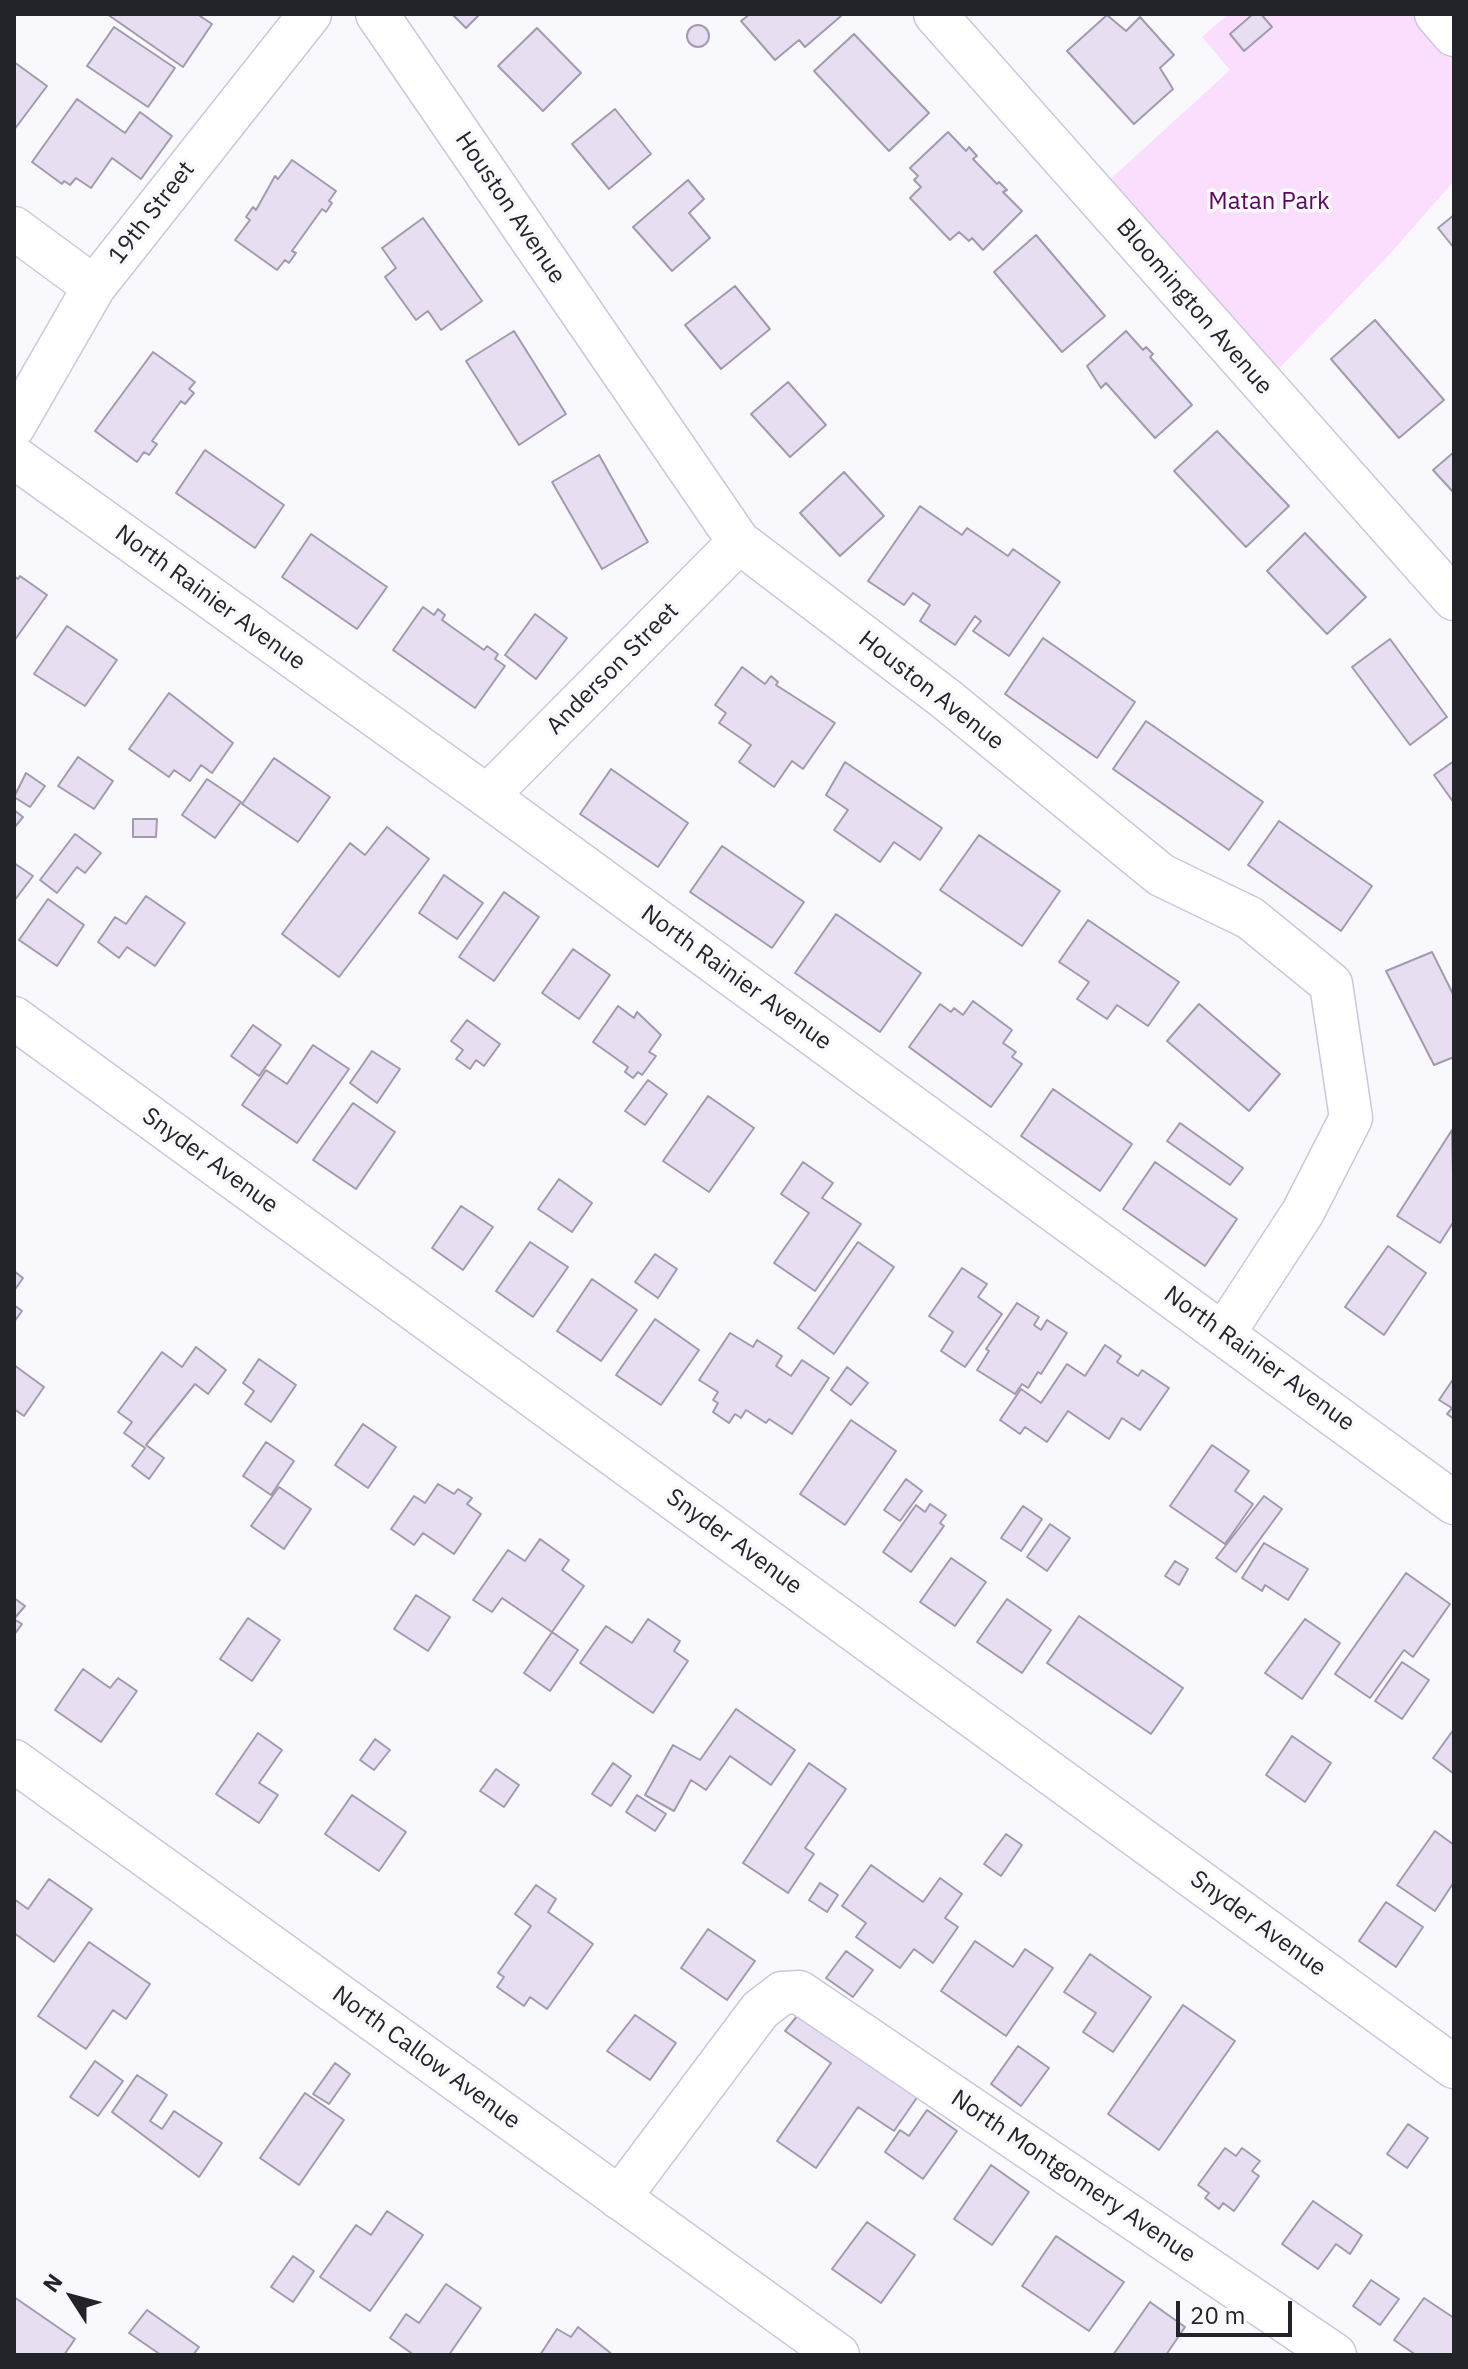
<!DOCTYPE html>
<html>
<head>
<meta charset="utf-8">
<style>
	body { margin:0 }
	#map { position:relative; width:1468px; height:2369px; overflow:hidden; background:#f9f9fd; font-family:"IBM Plex Sans",sans-serif }
	canvas { display:block }
	.frame { position:absolute; inset:0; border:16px solid #23232a; pointer-events:none }
	.north { position:absolute; left:32px; top:2257px; width:80px; height:80px; -webkit-text-stroke:6px #f9f9fd; paint-order:stroke; rotate:306deg; font-size:22px; font-weight:700; line-height:32px; text-align:center; color:#23232a }
	.north::after { content:''; display:block; margin:auto; width:28px; height:36px; background:#23232a; clip-path:polygon(50% 0,100% 100%,50% 72%,0 100%) }
	.scale { position:absolute; left:1176px; top:2301px; width:116px; height:36px; box-sizing:border-box; border:4px solid #23232a; border-top:0; padding-left:10px; font-size:24px; line-height:28px; white-space:nowrap; color:#23232a; -webkit-text-stroke:6px #f9f9fd; paint-order:stroke }
</style>
</head>
<body>
<div id="map">
<canvas width="1468" height="2369"></canvas>
<div class="frame"></div>
<div class="north">N</div>
<div class="scale">20 m</div>
</div>
<script>
const c = document.querySelector('canvas').getContext('2d');
c.lineJoin = 'round';
function paint(path, color) { c.fillStyle = color; c.fill(path, 'evenodd'); }
const poly = rows => new Path2D(rows.map(r => 'M' + r).join(''));
function trace(path, color, width, dash) { c.strokeStyle = color; c.lineWidth = width; c.lineCap = dash ? 'butt' : 'round'; c.setLineDash(dash || []); c.stroke(path); }
function write(font, color, halo, rows, align = 'center') {
  c.font = font + ' "IBM Plex Sans",sans-serif'; c.lineWidth = 7; c.setLineDash([]); c.textBaseline = 'middle'; c.strokeStyle = halo; c.fillStyle = color; for (const [text, x, y, turn = 0] of rows) {
    c.save(); c.translate(x, y); c.rotate((+turn || 0) * Math.PI / 180); c.textAlign = isNaN(turn) ? turn : align; if (halo) c.strokeText(text, 0, 0); c.fillText(text, 0, 0); c.restore();
  }
}
paint(poly([
	[1228,14,1436,14,1454,35,1454,181,1389,255,1263,385,1094,194,1230,70,1202,37]
]), '#fbdefd');
const building = poly([
	[107,14,197,14,212,24,183,67,107,14],
	[452,14,480,14,466,28,452,14],
	[750,14,839,14,841,16,805,47,799,40,775,60,741,21,750,14],
	[1253,14,1261,14,1272,27,1244,51,1230,34,1253,14],
	[1107,15,1126,31,1140,17,1174,55,1160,68,1173,89,1134,124,1067,51,1107,15],
	'687 36a11 11 0 1 1 22 0a11 11 0 1 1-22 0Z',
	[114,27,175,68,148,107,87,66,114,27],
	[537,28,581,73,543,111,498,66,537,28],
	[854,34,929,113,889,151,814,71,854,34],
	[14,62,47,86,14,130,14,62],
	[77,99,125,133,140,112,172,136,141,179,112,158,91,188,76,178,70,185,64,181,62,184,32,162,77,99],
	[615,109,651,154,609,189,572,144,615,109],
	[948,132,966,151,969,147,977,156,973,159,997,184,999,182,1007,190,1003,192,1022,211,983,250,972,238,969,241,959,232,950,240,910,198,921,187,914,180,918,176,910,168,948,132],
	[292,160,336,191,329,201,332,203,326,212,322,209,292,251,296,253,289,263,285,260,277,270,235,240,250,220,246,217,253,207,256,210,275,176,278,179,292,160],
	[688,180,704,199,689,213,710,238,672,271,633,227,688,180],
	[1454,215,1454,248,1438,228,1454,215],
	[423,218,482,301,441,330,428,311,416,320,385,277,396,268,382,248,423,218],
	[1036,235,1105,316,1062,352,994,272,1036,235],
	[735,286,770,329,721,369,685,325,735,286],
	[1375,320,1444,400,1399,438,1331,359,1375,320],
	[514,331,566,414,519,445,466,361,514,331],
	[1126,331,1143,350,1146,347,1153,354,1150,357,1192,405,1155,438,1106,383,1101,388,1087,366,1126,331],
	[153,352,195,382,189,389,194,393,185,404,181,401,152,441,157,444,149,455,144,452,137,462,95,431,153,352],
	[788,382,826,425,790,457,751,414,788,382],
	[1217,431,1289,506,1246,547,1174,471,1217,431],
	[205,450,284,505,255,548,176,493,205,450],
	[1454,452,1454,493,1433,470,1454,452],
	[599,455,648,542,602,569,552,482,599,455],
	[844,472,884,516,840,556,800,513,844,472],
	[920,506,962,535,967,528,1008,556,1013,549,1060,582,1009,656,973,631,981,621,975,616,955,645,920,621,930,605,913,593,904,605,868,581,920,506],
	[1305,533,1366,597,1327,634,1267,571,1305,533],
	[311,534,387,587,357,629,282,577,311,534],
	[14,576,18,579,20,576,47,595,14,641,14,576],
	[423,607,434,615,438,609,445,615,442,620,484,650,487,646,498,654,495,659,505,666,475,708,393,650,423,607],
	[535,614,567,638,536,679,505,655,535,614],
	[67,626,117,660,85,706,34,674,67,626],
	[1043,638,1135,702,1097,758,1005,694,1043,638],
	[1390,639,1447,717,1410,745,1352,667,1390,639],
	[742,667,765,684,771,676,778,682,776,685,835,723,803,769,792,761,774,787,739,762,751,745,719,723,726,713,715,705,742,667],
	[169,693,233,743,212,773,201,765,190,781,174,770,169,777,129,749,169,693],
	[1146,721,1263,802,1229,850,1113,769,1146,721],
	[78,757,113,781,94,809,58,786,78,757],
	[274,758,330,797,298,842,242,804,274,758],
	[1454,761,1454,803,1434,775,1454,761],
	[845,762,942,828,920,860,894,842,880,862,834,830,848,810,826,795,845,762],
	[611,769,688,823,658,867,580,814,611,769],
	[26,773,45,786,30,807,14,797,26,773],
	[207,779,241,802,215,838,182,815,207,779],
	[14,810,23,817,14,828,14,810],
	[133,819,157,819,156,837,133,837,133,819],
	[1279,821,1372,886,1341,931,1248,865,1279,821],
	[387,827,429,859,339,977,282,934,350,843,365,855,387,827],
	[75,834,101,853,85,873,77,867,57,893,40,880,75,834],
	[979,835,1060,891,1022,946,940,890,979,835],
	[722,846,804,902,772,948,690,892,722,846],
	[14,863,33,876,14,901,14,863],
	[444,875,483,903,457,939,419,913,444,875],
	[504,892,539,917,494,981,459,957,504,892],
	[146,896,185,923,155,966,127,947,119,958,98,942,115,917,126,924,146,896],
	[48,899,84,925,57,966,19,940,48,899],
	[836,914,921,973,880,1032,795,973,836,914],
	[1088,920,1179,982,1148,1026,1117,1005,1107,1019,1077,999,1089,982,1059,962,1088,920],
	[573,949,610,975,579,1019,542,993,573,949],
	[1432,952,1454,996,1454,1057,1434,1065,1386,971,1432,952],
	[973,1001,1012,1030,1003,1043,1016,1052,1012,1057,1022,1064,991,1107,909,1047,940,1004,951,1012,954,1008,963,1015,973,1001],
	[1199,1004,1280,1074,1249,1111,1167,1041,1199,1004],
	[618,1006,634,1018,637,1012,661,1035,649,1052,656,1056,642,1075,638,1072,633,1078,625,1072,628,1067,593,1042,618,1006],
	[467,1020,500,1044,484,1066,476,1060,470,1069,456,1059,463,1050,451,1041,467,1020],
	[253,1025,281,1045,259,1076,231,1056,253,1025],
	[313,1045,349,1069,297,1143,242,1105,266,1070,287,1084,313,1045],
	[372,1051,400,1069,377,1103,350,1083,372,1051],
	[648,1080,667,1094,645,1125,625,1111,648,1080],
	[1053,1089,1132,1144,1100,1191,1021,1136,1053,1089],
	[708,1096,754,1128,709,1192,663,1161,708,1096],
	[353,1103,395,1132,356,1189,313,1160,353,1103],
	[1180,1123,1243,1168,1230,1185,1167,1141,1180,1123],
	[1452,1130,1454,1221,1440,1243,1397,1216,1452,1130],
	[803,1162,833,1183,822,1198,861,1224,815,1291,774,1263,809,1213,781,1194,803,1162],
	[1155,1162,1237,1219,1205,1266,1123,1209,1155,1162],
	[559,1179,592,1203,572,1232,538,1209,559,1179],
	[461,1206,493,1227,463,1270,432,1248,461,1206],
	[530,1242,568,1267,533,1317,496,1291,530,1242],
	[858,1242,894,1267,834,1354,798,1328,858,1242],
	[1388,1246,1426,1273,1384,1335,1345,1307,1388,1246],
	[655,1254,677,1269,658,1298,635,1282,655,1254],
	[962,1268,987,1284,978,1297,1002,1314,965,1367,941,1351,953,1332,929,1316,962,1268],
	[14,1271,23,1278,14,1291,14,1271],
	[592,1279,637,1310,601,1361,557,1331,592,1279],
	[1017,1303,1039,1317,1034,1325,1041,1330,1047,1320,1067,1333,1041,1374,1038,1372,1028,1388,1022,1384,1015,1394,977,1370,989,1351,986,1349,1017,1303],
	[14,1305,22,1311,14,1322,14,1305],
	[655,1319,699,1350,661,1405,616,1375,655,1319],
	[730,1333,753,1347,757,1340,782,1356,776,1366,791,1376,802,1360,829,1378,792,1434,769,1419,766,1423,746,1410,741,1418,735,1414,729,1423,713,1412,718,1403,713,1400,718,1392,699,1380,730,1333],
	[1105,1345,1121,1356,1117,1362,1138,1376,1142,1370,1169,1388,1140,1430,1122,1418,1109,1439,1068,1411,1047,1442,1025,1427,1020,1434,1000,1420,1021,1389,1041,1403,1067,1364,1085,1376,1105,1345],
	[196,1347,226,1370,208,1394,195,1384,146,1445,164,1458,149,1479,132,1466,145,1448,124,1433,132,1422,118,1412,162,1352,182,1367,196,1347],
	[259,1359,296,1385,271,1422,245,1404,254,1391,243,1383,259,1359],
	[14,1365,44,1387,24,1416,14,1409,14,1365],
	[847,1367,868,1383,851,1405,831,1390,847,1367],
	[1454,1378,1454,1419,1447,1414,1452,1408,1439,1400,1454,1378],
	[851,1420,896,1451,845,1525,800,1494,851,1420],
	[363,1424,396,1447,368,1488,335,1465,363,1424],
	[266,1442,294,1461,271,1495,243,1476,266,1442],
	[1212,1445,1249,1471,1235,1491,1253,1504,1225,1544,1170,1506,1212,1445],
	[906,1479,922,1491,900,1521,884,1510,906,1479],
	[438,1484,454,1494,458,1489,472,1498,467,1504,481,1514,454,1554,423,1533,414,1545,391,1529,414,1496,425,1503,438,1484],
	[279,1487,311,1509,284,1549,251,1526,279,1487],
	[1264,1496,1282,1509,1236,1572,1216,1558,1264,1496],
	[930,1504,946,1515,940,1523,944,1526,911,1572,883,1552,916,1505,925,1512,930,1504],
	[1023,1506,1042,1519,1021,1551,1001,1538,1023,1506],
	[1050,1524,1070,1538,1047,1571,1027,1557,1050,1524],
	[540,1539,569,1560,562,1570,584,1586,552,1632,502,1598,492,1612,473,1600,508,1550,525,1561,540,1539],
	[1264,1543,1308,1569,1288,1600,1265,1585,1262,1591,1242,1578,1264,1543],
	[951,1558,986,1582,955,1626,920,1602,951,1558],
	[1175,1561,1188,1569,1179,1585,1165,1576,1175,1561],
	[1406,1573,1450,1604,1413,1657,1404,1650,1370,1698,1335,1674,1406,1573],
	[416,1595,450,1617,428,1651,394,1629,416,1595],
	[14,1598,25,1606,14,1619,22,1624,14,1635,14,1598],
	[1007,1599,1051,1630,1022,1673,977,1642,1007,1599],
	[1079,1616,1183,1688,1151,1734,1047,1663,1079,1616],
	[248,1618,280,1640,252,1681,220,1659,248,1618],
	[648,1619,680,1641,674,1651,688,1661,653,1713,580,1663,606,1626,632,1643,648,1619],
	[1305,1619,1340,1643,1302,1699,1265,1673,1305,1619],
	[552,1632,578,1650,550,1691,524,1673,552,1632],
	[1402,1662,1429,1680,1402,1719,1375,1701,1402,1662],
	[83,1669,110,1688,118,1678,137,1691,101,1742,55,1710,83,1669],
	[736,1709,795,1750,771,1785,730,1756,706,1790,691,1780,674,1811,645,1795,673,1745,700,1760,736,1709],
	[1454,1729,1454,1774,1433,1758,1454,1729],
	[258,1733,282,1750,259,1783,278,1795,259,1823,216,1794,258,1733],
	[1292,1736,1331,1763,1305,1802,1266,1775,1292,1736],
	[375,1739,390,1750,374,1770,360,1760,375,1739],
	[613,1763,631,1776,611,1806,592,1794,613,1763],
	[809,1763,846,1789,805,1848,814,1854,788,1893,743,1863,809,1763],
	[496,1769,519,1785,504,1807,480,1791,496,1769],
	[352,1795,406,1832,379,1871,325,1834,352,1795],
	[637,1795,666,1814,655,1831,626,1812,637,1795],
	[1435,1831,1454,1845,1454,1882,1435,1911,1397,1885,1435,1831],
	[1006,1834,1022,1845,1001,1876,984,1864,1006,1834],
	[871,1865,923,1902,940,1878,962,1894,945,1918,958,1927,933,1963,914,1949,900,1968,856,1937,866,1923,842,1906,871,1865],
	[49,1879,92,1909,54,1962,14,1933,14,1899,28,1909,49,1879],
	[820,1883,838,1895,827,1912,809,1900,820,1883],
	[536,1885,556,1899,548,1912,593,1944,547,2009,530,1997,524,2006,497,1987,504,1977,498,1973,531,1926,515,1914,536,1885],
	[1386,1902,1423,1927,1396,1967,1359,1941,1386,1902],
	[708,1929,755,1961,727,2000,681,1968,708,1929],
	[975,1941,1013,1967,1025,1949,1053,1968,1006,2036,941,1991,975,1941],
	[89,1942,150,1984,126,2019,113,2010,86,2049,38,2016,89,1942],
	[846,1951,873,1970,853,1997,826,1978,846,1951],
	[1090,1954,1151,1997,1113,2052,1083,2032,1096,2013,1064,1992,1090,1954],
	[806,2005,925,2086,894,2131,858,2107,816,2168,777,2141,831,2063,785,2031,806,2005],
	[1183,2005,1235,2041,1159,2150,1108,2114,1183,2005],
	[635,2015,676,2043,650,2080,607,2051,635,2015],
	[1018,2046,1049,2068,1021,2106,991,2084,1018,2046],
	[95,2061,123,2081,98,2116,70,2097,95,2061],
	[335,2063,350,2074,329,2104,313,2094,335,2063],
	[137,2075,167,2095,150,2121,162,2129,174,2111,222,2143,199,2177,112,2112,137,2075],
	[305,2093,344,2120,299,2185,260,2158,305,2093],
	[927,2110,957,2131,923,2179,885,2152,900,2130,909,2136,927,2110],
	[1408,2124,1428,2138,1407,2168,1387,2154,1408,2124],
	[1225,2148,1236,2156,1242,2148,1260,2161,1252,2171,1259,2176,1234,2211,1223,2203,1219,2209,1205,2198,1209,2193,1198,2185,1225,2148],
	[991,2165,1029,2192,992,2245,954,2219,991,2165],
	[1313,2201,1362,2235,1350,2254,1336,2244,1318,2269,1282,2244,1313,2201],
	[387,2211,423,2235,370,2311,320,2277,356,2225,371,2235,387,2211],
	[867,2222,915,2255,881,2303,832,2269,867,2222],
	[1056,2236,1124,2282,1089,2331,1022,2286,1056,2236],
	[293,2256,314,2271,293,2302,271,2287,293,2256],
	[1371,2280,1399,2299,1380,2325,1353,2306,1371,2280],
	[446,2284,481,2308,449,2355,414,2355,390,2338,406,2314,419,2323,446,2284],
	[14,2297,75,2339,64,2355,14,2355,14,2297],
	[1424,2298,1454,2318,1454,2355,1416,2355,1394,2340,1424,2298],
	[1150,2302,1185,2327,1166,2355,1113,2355,1150,2302],
	[147,2310,199,2347,193,2355,161,2355,129,2333,147,2310],
	[578,2327,613,2355,540,2355,557,2329,571,2337,578,2327]
]);
paint(building, '#e7def2');
trace(building, '#a29aad', 2);
const minor = poly([
	[377,14,739,542,946,699,1161,875,1250,918,1331,984,1351,1118,1303,1212,1224,1333],
	[935,14,1454,599],
	[1436,14,1454,35],
	[14,228,94,287],
	[14,426,94,287,310,14],
	[14,457,487,796,1454,1503],
	[487,796,739,542],
	[14,1018,1454,2067],
	[14,1761,838,2355],
	[619,2198,760,2010,782,1993,799,1992,1335,2355]
]);
trace(minor, '#c9c8de', 45);
trace(minor, '#fff', 42);
write('24px', '#5e0465', '#f9f9fd', [
	["Matan Park",1269,202]
]);
write('24px', '#23232a', '#f9f9fd', [
	["Houston Avenue",510,208,56],
	["19th Street",152,213,-52],
	["Bloomington Avenue",1194,307,49],
	["North Rainier Avenue",210,598,36],
	["Anderson Street",613,669,-45],
	["Houston Avenue",931,691,38],
	["North Rainier Avenue",736,978,36],
	["Snyder Avenue",210,1161,36],
	["North Rainier Avenue",1259,1359,36],
	["Snyder Avenue",734,1542,36],
	["Snyder Avenue",1258,1924,36],
	["North Callow Avenue",426,2058,36],
	["North Montgomery Avenue",1073,2177,34]
]);
</script>
</body>
</html>
